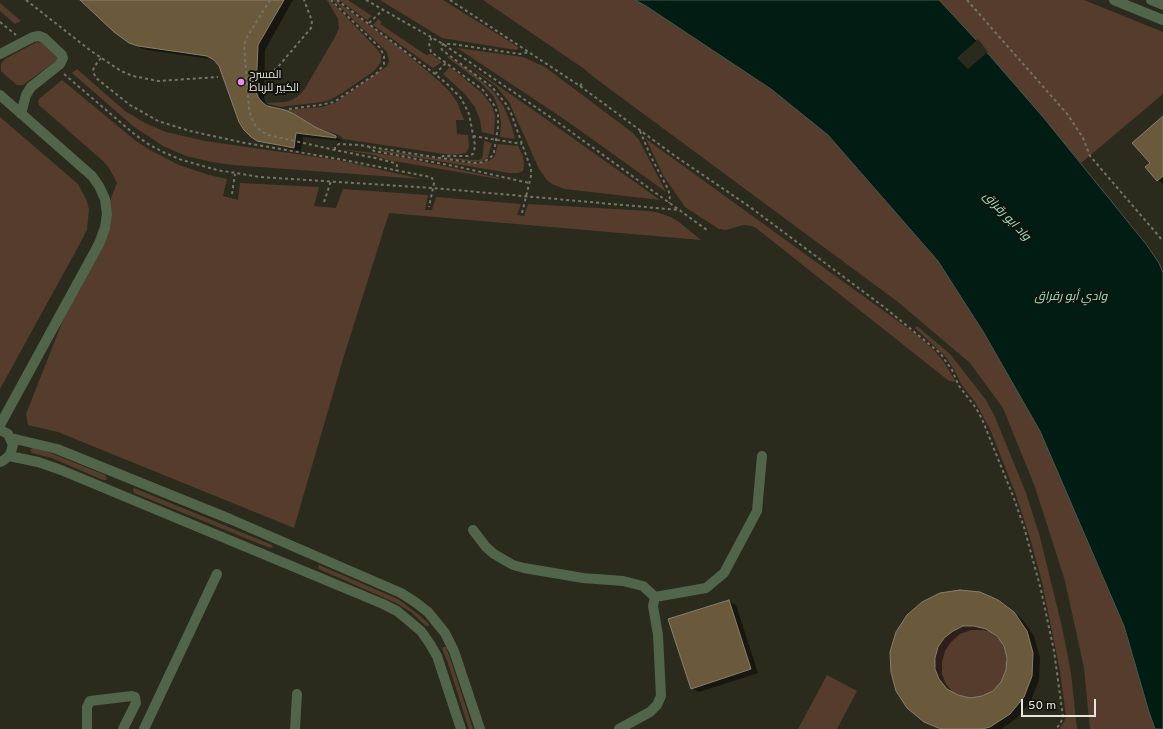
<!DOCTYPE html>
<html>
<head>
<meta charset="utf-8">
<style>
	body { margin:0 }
	#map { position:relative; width:1163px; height:729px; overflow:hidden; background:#2b2b1d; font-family:Overpass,sans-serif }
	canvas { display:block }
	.scale { position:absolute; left:1021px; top:699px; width:75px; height:18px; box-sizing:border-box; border:2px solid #e6e6de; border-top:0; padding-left:5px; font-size:12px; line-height:14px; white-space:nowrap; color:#e6e6de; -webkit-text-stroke:3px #13130d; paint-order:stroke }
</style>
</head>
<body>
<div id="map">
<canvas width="1163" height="729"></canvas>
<div class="scale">50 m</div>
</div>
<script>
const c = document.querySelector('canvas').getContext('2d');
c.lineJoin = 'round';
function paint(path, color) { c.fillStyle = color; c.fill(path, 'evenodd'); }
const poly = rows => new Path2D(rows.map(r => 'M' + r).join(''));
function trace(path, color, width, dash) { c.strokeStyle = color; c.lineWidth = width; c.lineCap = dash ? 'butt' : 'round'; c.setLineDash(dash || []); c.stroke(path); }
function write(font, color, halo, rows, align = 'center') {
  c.font = font + ' Overpass,Cairo,sans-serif'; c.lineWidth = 4; c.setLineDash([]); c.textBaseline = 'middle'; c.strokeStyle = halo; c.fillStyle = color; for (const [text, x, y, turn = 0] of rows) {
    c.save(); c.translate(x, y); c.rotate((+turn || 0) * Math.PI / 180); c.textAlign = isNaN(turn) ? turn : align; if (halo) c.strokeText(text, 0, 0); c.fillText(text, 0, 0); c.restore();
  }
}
paint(poly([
	[327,0,330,0,377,49,381,55,381,62,374,71,342,93,330,100,322,102,280,107,265,103,286,102,292,100,297,97,304,90,335,37,339,28,338,19],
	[333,0,335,0,401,49,439,81,450,92,457,102,464,120,456,120,457,134,468,135,469,147,466,153,451,155,343,139,339,135,315,127,285,110,322,107,335,103,387,66,389,61,387,52],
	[339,0,348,0,372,16,367,20],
	[380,0,443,0,518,47,518,49,516,50,442,38],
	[483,0,635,0,646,6,771,89,828,135,938,261,984,333,1040,431,1124,626,1149,712,1155,729,1090,729,1084,668,1065,581,1035,487,1003,408,970,363,898,302,595,78,583,68],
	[939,0,1084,0,1163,32,1163,94,1081,163,977,41],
	[0,3,21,21,15,24,0,11],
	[378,19,382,22,380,24,426,55,431,54,442,62,433,68,373,25],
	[37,42,42,43,58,58,57,60,23,85,17,85,3,73,1,71,1,64,5,59],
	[457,48,523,57,545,67,633,133,639,140,666,192,564,119],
	[448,56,473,73,494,92,504,107,512,127,515,139,500,137,501,123,499,111,494,97,481,83,447,57],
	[462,61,529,107,660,200,565,189,552,184,547,180,539,169,509,102,497,87],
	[450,67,482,93,492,106,495,116,494,135,482,132,480,120,475,107,464,93,443,74],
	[77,69,125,111,145,123,166,132,205,141,338,160,421,179,233,165,212,162,186,156,163,146,133,126,72,73],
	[62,80,136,141,150,150,179,165,209,175,227,179,223,196,238,200,240,183,319,187,314,206,336,208,343,189,428,195,425,210,432,210,436,197,521,204,517,215,524,216,528,204,649,211,656,212,671,217,679,222,701,240,389,213,343,359,294,528,58,432,28,425,26,414,117,183,109,168,103,161,39,105,38,102,39,99],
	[0,117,78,184,87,201,89,210,87,229,83,238,0,389],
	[646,139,917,335,935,351,943,361,956,382,949,381,756,228,752,226,743,225,726,230,719,229,685,207,663,175],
	[484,141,492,143,488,157,483,161,474,162,444,158,444,157,473,160,479,160,482,158,483,155],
	[498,144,518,146,523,156,524,166,523,171,518,173,509,173,379,151,382,150,466,163,479,163,489,161,493,158,495,155],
	[339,149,383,154,410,159,499,178,499,179,388,160,374,155],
	[917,326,950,354,986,400,995,417,1026,493,1040,537,1062,627,1071,673,1077,729,1059,729,1064,722,1066,716,1060,671,1042,582,1030,538,1016,495,990,429,975,402,961,384,956,373,946,357,915,328],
	[33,448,48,452,105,475,107,478,106,480,103,480,52,458,32,453,30,450],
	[134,488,272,545,273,547,270,548,134,493,133,489],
	[319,565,398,599,419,615,429,624,429,626,426,626,411,612,396,603,319,569,318,568],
	'935 662a36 36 0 1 1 72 0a36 36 0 1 1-72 0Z',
	[443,647,446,647,449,655,473,729,469,729,448,663,442,649],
	[827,675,857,691,837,729,798,729]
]), '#563c2d');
const water = poly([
	[635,0,939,0,977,41,1043,117,1146,244,1159,263,1163,273,1163,729,1155,729,1149,712,1124,626,1040,431,984,333,938,261,828,135,771,89,646,6,635,0]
]);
paint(water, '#011c12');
trace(water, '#46594f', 1);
paint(poly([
	[978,39,988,52,968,69,957,58]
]), '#2b2b1d');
paint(poly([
	[82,0,293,0,265,50,264,96,265,102,269,107,336,137,343,141,303,137,301,151,266,144,264,144,270,145,271,143,215,60,203,53,202,55,210,59,147,50,138,47,130,42],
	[1163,118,1163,184,1158,180,1151,164],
	[729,601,736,605,758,673,699,692,691,688],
	[998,601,1021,618,1034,636,1040,658,1039,680,1031,701,1017,718,1001,729,940,729,933,726,925,722,892,671],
	[971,630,983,630,993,632,997,635,1005,646,1008,658,1007,671,1002,682,993,691,982,697,970,699,954,694,946,684,942,674,942,662,945,651,951,642,960,634]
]), '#0007');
const building = poly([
	[80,0,284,0,258,45,256,91,258,97,262,102,267,106,285,110,294,114,315,127,336,136,336,138,296,133,294,148,257,141,250,136,244,130,239,122,219,66,214,60,207,56,138,46,129,43,114,32,80,0],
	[1163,116,1163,176,1157,181,1145,167,1150,163,1132,143,1163,116],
	[960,590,980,592,998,600,1014,612,1027,631,1033,653,1032,676,1024,697,1010,714,990,727,982,729,941,729,924,722,907,708,896,691,891,672,890,652,896,632,907,615,922,602,940,593,960,590],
	[963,626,974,626,986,629,997,636,1004,646,1007,658,1006,670,1001,682,993,691,982,696,970,698,958,695,947,689,939,679,935,669,935,658,938,647,944,638,953,631,963,626],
	[729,600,751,669,691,689,668,619,729,600]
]);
paint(building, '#6b593b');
trace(building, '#877f71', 1);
trace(poly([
	[26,0,91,51,121,71,133,76,158,81,218,77],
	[270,0,247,37,244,45,249,109,251,117,255,125,261,131,268,135,335,150,375,158,395,163,397,165,396,171],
	[337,0,435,74,446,83,461,98,469,114,475,145,474,151,473,154,468,156,443,156,440,158],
	[366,0,443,44,556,121,707,230],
	[450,0,580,86,675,156,750,207,884,307,940,353,952,370,959,386,976,408,982,419,1013,496,1024,527,1041,590,1054,651,1063,717,1060,724,1056,729],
	[967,0,1068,115,1083,138,1090,156,1163,241],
	[0,22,16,35],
	[369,23,383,10],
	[101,58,94,67,93,71,96,78,130,105,158,121,190,131,245,143,339,159,430,177,432,178,434,183,429,207],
	[64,74,133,133,148,144,165,153,182,160,217,170,260,177,433,188,679,210],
	[263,74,271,72,277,68,311,28,312,21,304,0],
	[435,74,446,63],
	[580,86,583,82],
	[289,109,320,105,334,102,377,73,384,64,384,56,380,48,331,0],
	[640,131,651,157,668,189,670,196,669,203],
	[473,136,522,144],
	[368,146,374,151,459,167,529,183],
	[335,150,335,147,339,144,359,145,440,158,474,163,484,162,492,156,494,152,498,127,498,115,494,105,483,90,431,52,429,43,432,37],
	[232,194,235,174],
	[324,202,331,181],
	[522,213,531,176,531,169,511,113,506,104,492,87,442,50,441,47,443,44,452,44,520,54,530,52]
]), '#747468', 2, [3, 3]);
trace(poly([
	[1114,0,1163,20],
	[1151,0,1163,5],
	[0,54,33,37,39,36,44,38,62,55,63,58,60,64,31,87,26,95,21,114],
	[0,95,92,176,99,186,105,199,107,214,105,228,100,242,0,425],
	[0,430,8,434,13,445,10,455,4,460,0,462],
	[11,438,57,449,230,519,401,593,415,602,428,612,445,633,454,651,480,729],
	[9,456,38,462,61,470,383,604,397,611,421,631,430,644,437,656,461,729],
	[473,530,486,547,494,554,513,565,524,568,583,578,623,581,643,586,655,597],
	[87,729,87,707,90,701,132,696,135,697,136,703,123,729],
	[144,729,217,574],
	[295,729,297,694],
	[619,729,650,712,657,705,661,696,658,635,653,606,655,597,706,588,724,573,757,511,762,456]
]), '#50654a', 10);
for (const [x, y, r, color] of [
	[241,82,4,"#f08bf5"]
]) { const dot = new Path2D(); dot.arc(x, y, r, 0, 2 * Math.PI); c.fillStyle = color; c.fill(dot); trace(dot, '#13130d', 1.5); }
write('11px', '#e6e6de', '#13130d', [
	["المسرح",249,76],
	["الكبير للرباط",249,89]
], 'left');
write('italic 12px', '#a0e5c9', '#13130d', [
	["واد ابو رقراق",1006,217,46],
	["وادي أبو رقراق",1071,298]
]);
</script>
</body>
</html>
